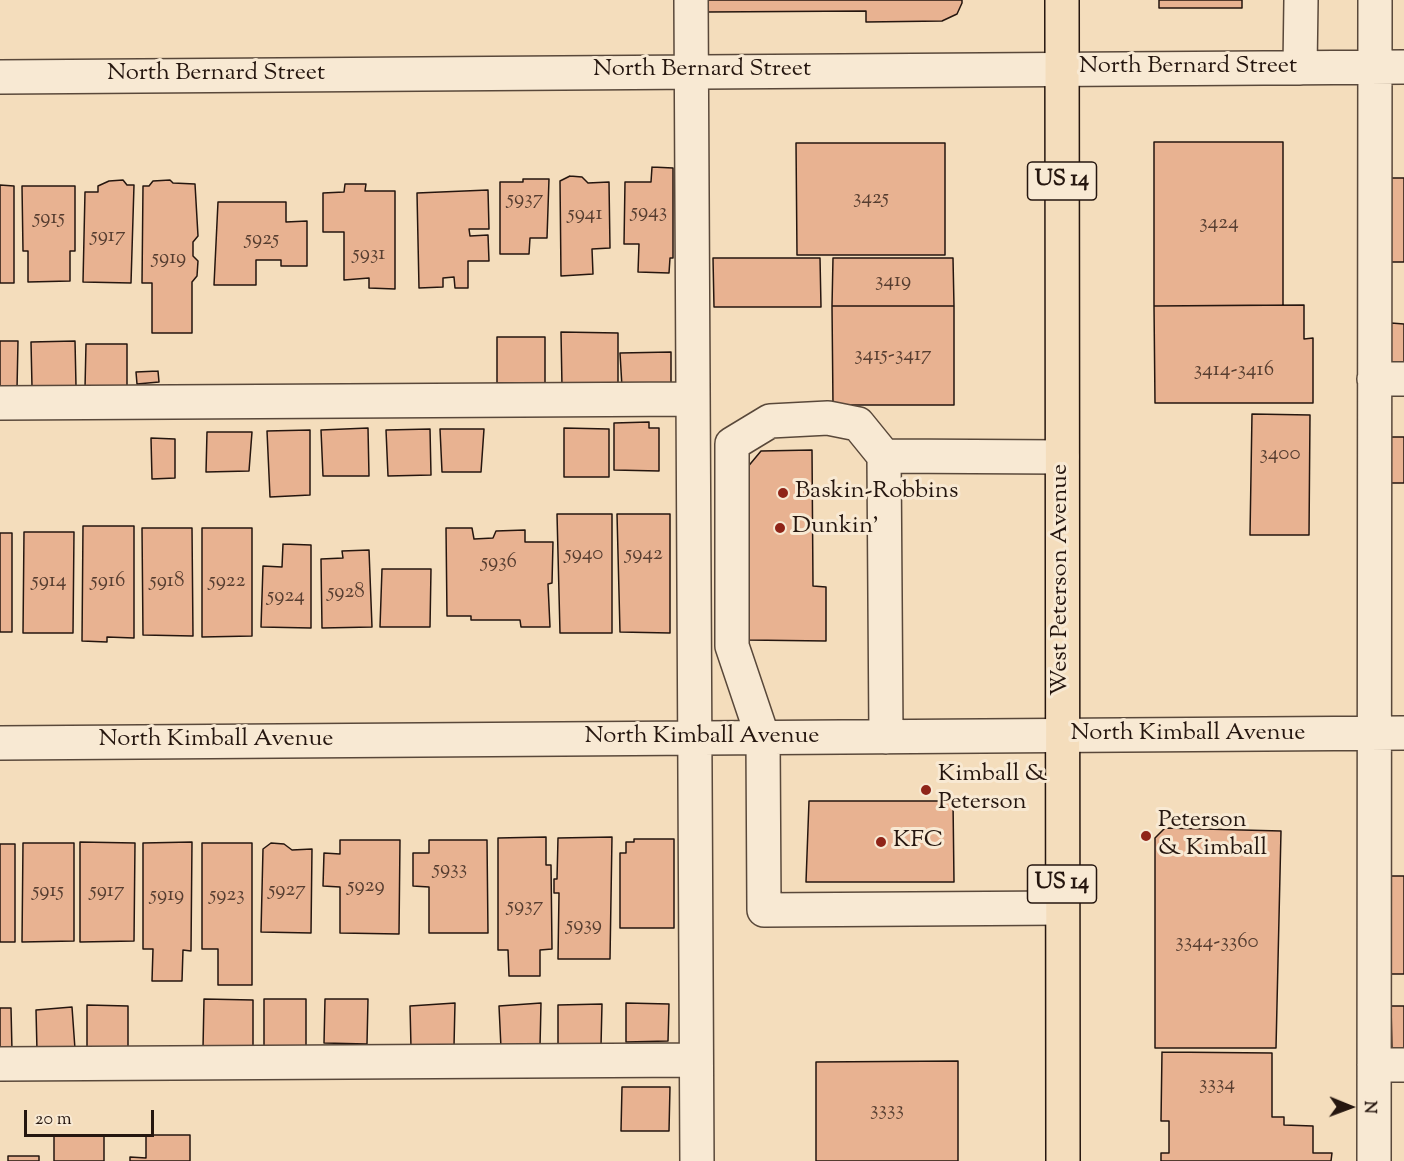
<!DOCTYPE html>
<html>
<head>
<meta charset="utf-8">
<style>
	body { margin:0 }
	#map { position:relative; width:1404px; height:1161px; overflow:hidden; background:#f4ddbc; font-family:"Sorts Mill Goudy",serif }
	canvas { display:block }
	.north { position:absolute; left:1320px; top:1077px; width:60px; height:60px; -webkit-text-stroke:4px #f8e9d3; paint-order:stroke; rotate:91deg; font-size:16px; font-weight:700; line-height:24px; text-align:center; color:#25160f }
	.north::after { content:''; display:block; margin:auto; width:21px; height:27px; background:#25160f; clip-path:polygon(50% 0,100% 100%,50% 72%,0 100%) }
	.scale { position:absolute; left:24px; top:1110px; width:130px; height:27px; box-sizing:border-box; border:3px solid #25160f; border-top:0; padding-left:8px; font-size:18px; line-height:21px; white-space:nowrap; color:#25160f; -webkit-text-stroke:4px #f8e9d3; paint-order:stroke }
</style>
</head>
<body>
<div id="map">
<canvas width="1404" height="1161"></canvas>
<div class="north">N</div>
<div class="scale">20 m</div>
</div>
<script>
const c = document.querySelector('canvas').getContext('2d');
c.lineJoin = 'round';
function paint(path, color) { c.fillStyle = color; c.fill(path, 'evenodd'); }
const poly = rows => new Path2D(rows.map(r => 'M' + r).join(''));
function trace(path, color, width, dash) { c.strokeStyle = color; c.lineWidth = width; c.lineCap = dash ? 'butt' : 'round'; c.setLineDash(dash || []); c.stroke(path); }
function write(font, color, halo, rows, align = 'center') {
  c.font = font + ' "Sorts Mill Goudy",serif'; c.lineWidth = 6; c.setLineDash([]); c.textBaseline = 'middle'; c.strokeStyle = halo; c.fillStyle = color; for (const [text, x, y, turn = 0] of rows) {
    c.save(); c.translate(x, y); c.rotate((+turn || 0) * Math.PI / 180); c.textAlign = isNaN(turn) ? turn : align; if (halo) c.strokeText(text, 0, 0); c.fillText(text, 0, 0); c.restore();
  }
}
const building = poly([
	[707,0,962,0,962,3,957,14,942,21,866,22,866,11,707,12,707,0],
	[1159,0,1242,0,1242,8,1159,8,1159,0],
	[1154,142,1283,142,1283,305,1154,306,1154,142],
	[796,143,945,143,945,255,797,255,796,143],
	[652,167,673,168,673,258,670,258,669,273,638,272,639,244,624,244,625,182,651,182,652,167],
	[570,176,582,177,588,183,609,182,610,248,592,249,593,274,561,276,560,181,570,176],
	[1387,178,1404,178,1404,262,1390,262,1387,178],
	[523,179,549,179,547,238,530,238,529,254,500,254,500,182,523,182,523,179],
	[123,180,127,185,134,185,131,283,83,282,85,192,98,192,98,186,109,181,123,180],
	[170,180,173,183,195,184,198,236,193,242,193,256,198,261,197,276,192,282,192,333,152,333,152,283,142,283,143,186,149,186,153,181,170,180],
	[345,184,366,184,365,191,395,191,395,289,369,288,369,278,344,280,344,232,323,232,323,193,344,192,345,184],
	[0,185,14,186,14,283,0,283,0,185],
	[22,186,75,186,75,251,70,251,70,281,28,282,28,251,23,251,22,186],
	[488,190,489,229,469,229,470,236,488,235,489,261,468,261,468,288,455,288,454,277,443,278,443,287,419,288,417,193,488,190],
	[218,202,286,202,286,222,307,221,307,266,281,266,281,260,256,260,256,285,214,285,218,202],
	[713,258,820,258,821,307,714,307,713,258],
	[833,258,953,258,954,306,832,306,833,258],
	[1304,305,1304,339,1313,338,1313,403,1155,403,1154,306,1304,305],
	[832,306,954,306,954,405,833,405,832,306],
	[1391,323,1404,324,1404,365,1390,365,1391,323],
	[561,332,618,333,618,387,562,387,561,332],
	[497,337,545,337,545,383,497,383,497,337],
	[0,341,18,341,17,389,0,389,0,341],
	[75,341,76,386,32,387,31,342,75,341],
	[86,344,127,344,127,389,85,388,86,344],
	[671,352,671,386,622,387,620,353,671,352],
	[158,371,159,382,137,384,136,372,158,371],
	[1252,414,1310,415,1309,535,1250,535,1252,414],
	[649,422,649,428,659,428,659,471,614,470,614,423,649,422],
	[368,428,369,476,323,476,321,430,368,428],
	[564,428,609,429,609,477,564,477,564,428],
	[430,429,431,475,388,476,386,430,430,429],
	[440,429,484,429,481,472,442,472,440,429],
	[310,430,310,495,270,497,267,431,310,430],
	[207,432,252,432,249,471,206,472,207,432],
	[1389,437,1404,437,1404,483,1389,483,1389,437],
	[151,438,175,439,175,478,152,479,151,438],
	[812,450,813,586,826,587,826,641,747,640,746,469,761,451,812,450],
	[557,514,612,514,612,633,560,633,557,514],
	[617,514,670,514,670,633,620,632,617,514],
	[83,526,134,526,134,638,107,637,107,642,82,641,83,526],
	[142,528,192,528,193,636,143,635,142,528],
	[202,528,252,528,252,636,202,637,202,528],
	[446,528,472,528,474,539,493,538,496,531,525,530,525,542,553,542,552,583,548,584,550,627,521,627,520,620,471,620,471,616,447,616,446,528],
	[24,532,74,532,73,633,23,633,24,532],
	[0,533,12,533,12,632,0,632,0,533],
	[283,544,311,545,311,628,261,627,263,566,282,567,283,544],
	[369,550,372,627,322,628,321,559,343,558,342,551,369,550],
	[382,569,431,569,430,627,380,627,382,569],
	[809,801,953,801,954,882,806,882,809,801],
	[1165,828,1281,831,1276,1048,1155,1048,1155,838,1165,828],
	[546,837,546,865,551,865,552,949,540,950,540,976,509,976,508,950,498,950,498,838,546,837],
	[612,837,610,959,558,959,559,893,554,893,554,879,557,879,558,838,612,837],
	[634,839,674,839,674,928,620,928,620,853,626,853,626,842,634,842,634,839],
	[340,840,400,840,399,934,340,933,340,887,323,886,324,853,340,854,340,840],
	[429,840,487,840,488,933,429,933,429,887,413,886,413,853,429,853,429,840],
	[80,842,135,843,134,941,80,942,80,842],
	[192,842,191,951,183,950,182,981,152,981,153,949,143,949,143,843,192,842],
	[23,843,74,843,74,941,22,942,23,843],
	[202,843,252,843,252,985,218,985,218,949,202,949,202,843],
	[271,843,284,844,292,850,312,849,311,933,261,932,263,849,271,843],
	[0,844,15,844,15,942,0,942,0,844],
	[1389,876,1404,876,1404,974,1389,974,1389,876],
	[204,999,253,1000,253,1048,203,1048,204,999],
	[264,999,306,999,306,1046,264,1047,264,999],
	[325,999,368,999,367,1044,324,1043,325,999],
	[455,1003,454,1046,411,1048,410,1006,455,1003],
	[541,1003,540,1046,501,1048,499,1006,541,1003],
	[626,1003,669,1004,668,1041,626,1042,626,1003],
	[602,1004,601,1046,558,1048,558,1005,602,1004],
	[87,1005,128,1006,128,1048,87,1048,87,1005],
	[1391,1006,1404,1006,1404,1051,1392,1051,1391,1006],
	[72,1007,75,1049,37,1051,36,1010,72,1007],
	[0,1008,11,1008,12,1051,0,1051,0,1008],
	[1162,1052,1272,1053,1272,1117,1284,1117,1284,1125,1313,1126,1313,1153,1332,1153,1331,1161,1161,1161,1161,1153,1169,1153,1169,1121,1161,1121,1162,1052],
	[958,1061,958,1161,816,1161,816,1062,958,1061],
	[622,1087,670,1087,669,1131,621,1131,622,1087],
	[146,1135,190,1135,190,1161,130,1161,130,1157,146,1158,146,1135],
	[54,1136,104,1136,104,1161,54,1161,54,1136],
	[8,1156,39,1156,39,1161,8,1161,8,1156]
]);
paint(building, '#e8b291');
trace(building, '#25160f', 1.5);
const minor = poly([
	[691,0,697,1161],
	[1300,68,1301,0],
	[0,77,1404,67],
	[1374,379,1404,379],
	[0,403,693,399],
	[884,456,858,424,828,418,770,421,732,444,732,646,763,738,764,910,1062,908],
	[886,737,884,456,1062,457],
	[0,743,1404,733],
	[0,1064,696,1060],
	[1374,1065,1404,1065],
	[1374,1161,1375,0]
]);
const major = poly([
	[1062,0,1063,1161]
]);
trace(minor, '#59483a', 36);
trace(major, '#25160f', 36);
trace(minor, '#f8e9d3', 33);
trace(major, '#f4ddbc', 33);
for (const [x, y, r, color] of [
	[783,493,6,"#8f2418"],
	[780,528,6,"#8f2418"],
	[926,790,6,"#8f2418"],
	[1146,836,6,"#8f2418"],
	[881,842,6,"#8f2418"]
]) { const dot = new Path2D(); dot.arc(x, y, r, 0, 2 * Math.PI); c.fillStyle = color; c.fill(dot); trace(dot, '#f8e9d3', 2); }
write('21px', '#563d30', null, [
	["3425",871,199],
	["5937",525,200],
	["5943",649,213],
	["5941",585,215],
	["5915",49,219],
	["3424",1219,224],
	["5917",108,237],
	["5925",262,240],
	["5931",369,255],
	["5919",169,259],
	["3419",893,282],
	["3415-3417",893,356],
	["3414-3416",1234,371],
	["3400",1280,455],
	["5940",584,555],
	["5942",644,555],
	["5936",499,563],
	["5914",49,582],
	["5916",108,582],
	["5918",167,582],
	["5922",227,582],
	["5928",346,593],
	["5924",286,597],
	["5933",450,870],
	["5929",366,887],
	["5927",287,891],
	["5915",48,892],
	["5917",107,892],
	["5919",167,896],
	["5923",227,896],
	["5937",525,907],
	["5939",584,926],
	["3344-3360",1217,943],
	["3334",1217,1085],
	["3333",887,1111]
]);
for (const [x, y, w] of [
	[1062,181,69],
	[1062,884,69]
]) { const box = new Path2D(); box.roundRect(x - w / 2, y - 19, w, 38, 4.5); c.fillStyle = '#f8e9d3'; c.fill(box); trace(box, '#25160f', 1.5); }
write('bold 22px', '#25160f', null, [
	["US 14",1062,181],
	["US 14",1062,884]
]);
write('24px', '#25160f', '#f8e9d3', [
	["North Bernard Street",1188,68],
	["North Bernard Street",702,71],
	["North Bernard Street",216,75],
	["West Peterson Avenue",1062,580,-90],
	["North Kimball Avenue",1188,735],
	["North Kimball Avenue",702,738],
	["North Kimball Avenue",216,741]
]);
write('24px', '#25160f', '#f8e9d3', [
	["Baskin-Robbins",795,493],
	["Dunkin'",792,528],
	["Kimball &",938,776],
	["Peterson",938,804],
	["Peterson",1158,822],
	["& Kimball",1158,850],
	["KFC",893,842]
], 'left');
</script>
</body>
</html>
